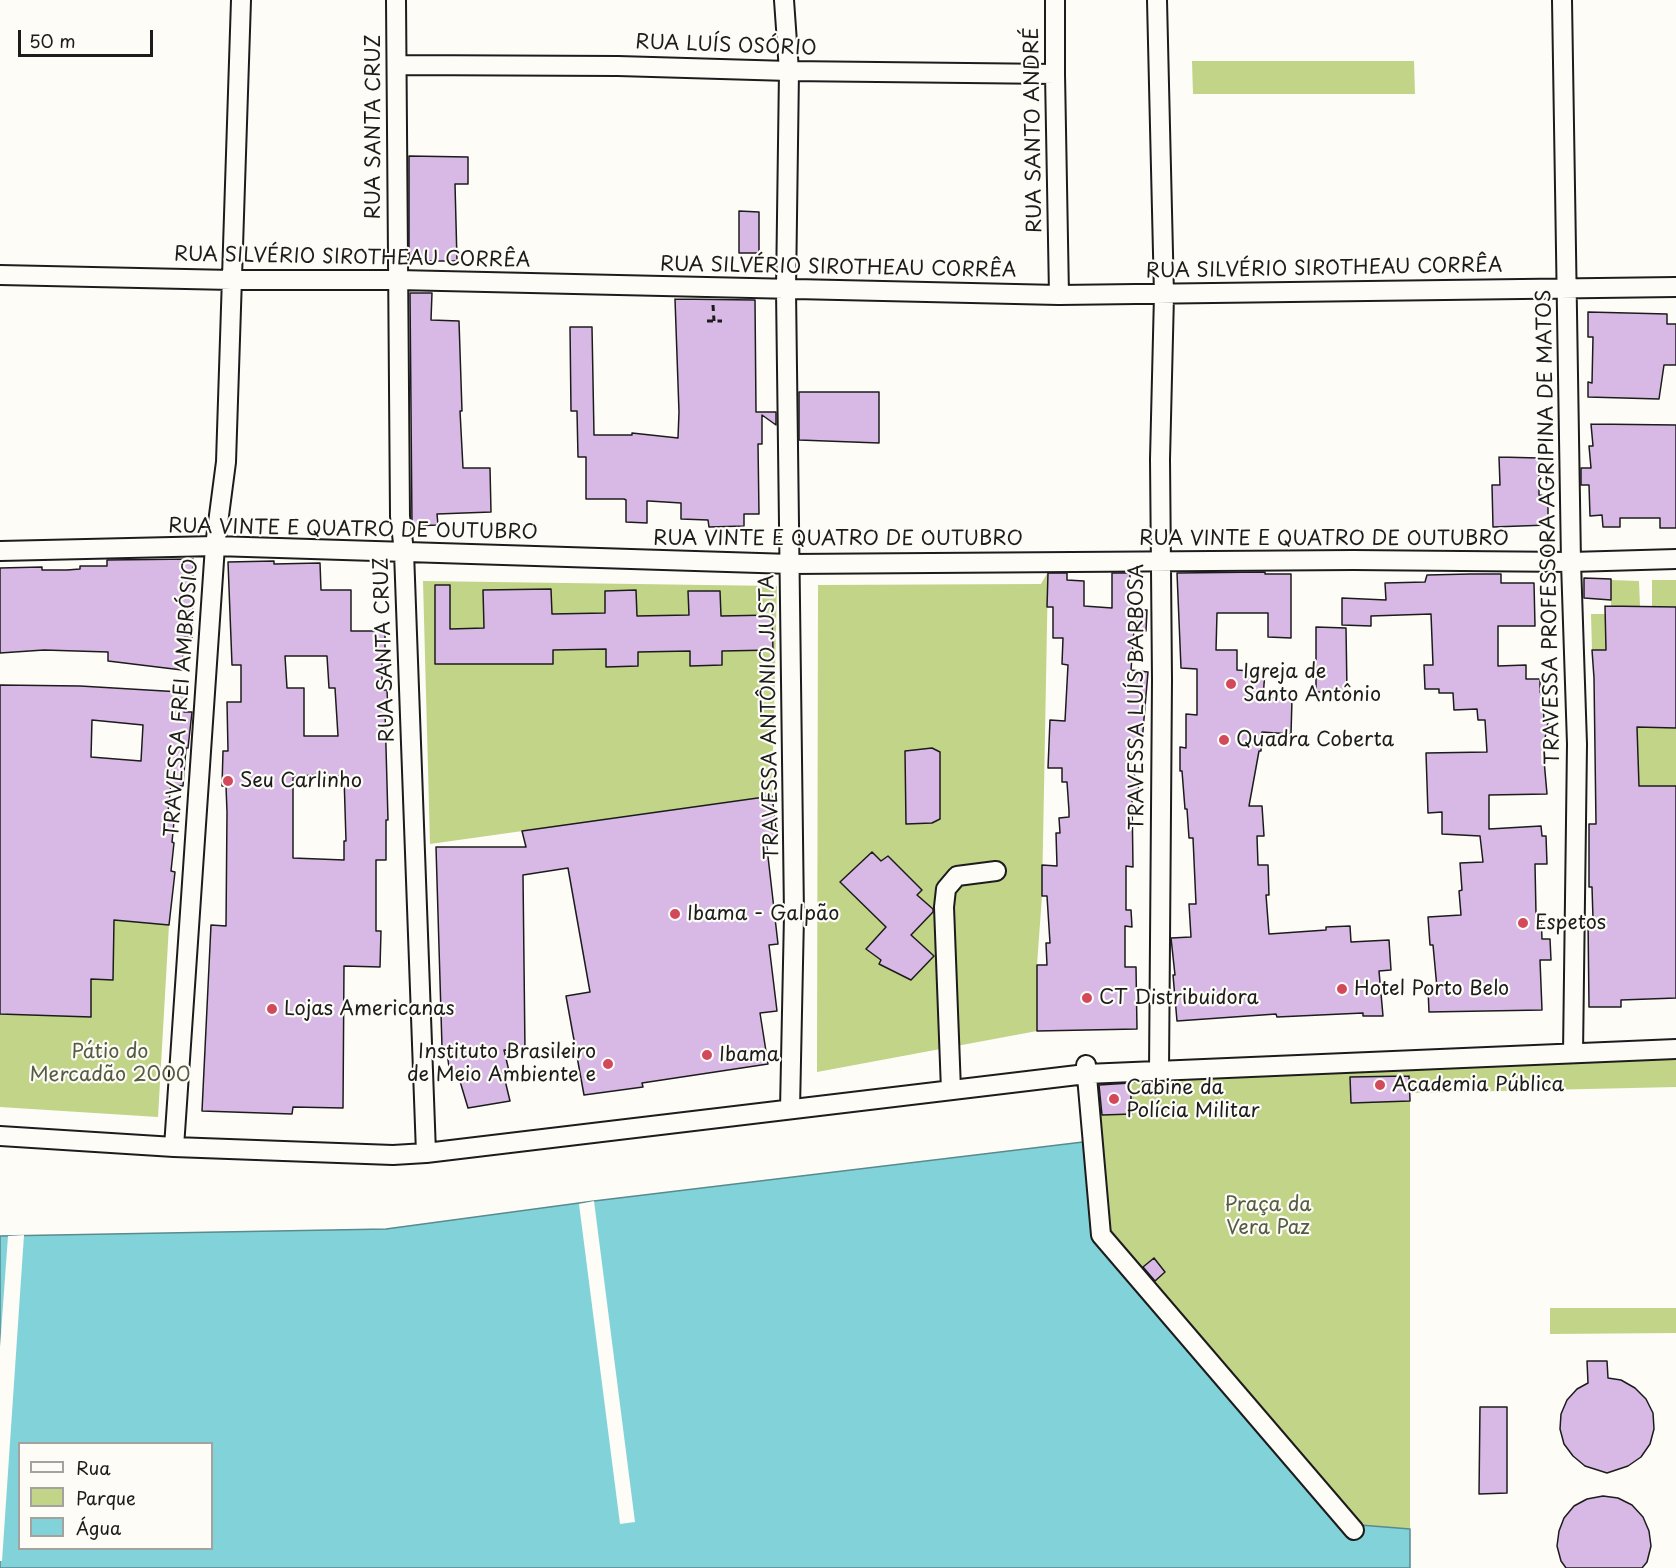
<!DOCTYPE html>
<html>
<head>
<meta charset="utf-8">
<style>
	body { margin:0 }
	#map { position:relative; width:1676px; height:1568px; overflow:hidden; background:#fdfcf7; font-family:"Playpen Sans",sans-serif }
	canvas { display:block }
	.legend { position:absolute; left:18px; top:1442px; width:195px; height:108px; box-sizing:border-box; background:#fdfcf7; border:2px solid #a3a29f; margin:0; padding:8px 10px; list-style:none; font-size:18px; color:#1c1c1c }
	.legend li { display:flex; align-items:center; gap:12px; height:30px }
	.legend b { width:30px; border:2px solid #a3a29f }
	.scale { position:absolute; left:18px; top:30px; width:135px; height:27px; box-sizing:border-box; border:3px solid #1c1c1c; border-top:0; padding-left:8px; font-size:18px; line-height:21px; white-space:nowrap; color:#1c1c1c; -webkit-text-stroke:4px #fdfcf7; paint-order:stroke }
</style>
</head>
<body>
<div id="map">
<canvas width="1676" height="1568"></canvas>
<ul class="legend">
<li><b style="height:8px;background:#fdfcf7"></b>Rua</li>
<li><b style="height:16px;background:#c1d488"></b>Parque</li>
<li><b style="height:16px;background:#82d3d9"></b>Água</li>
</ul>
<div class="scale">50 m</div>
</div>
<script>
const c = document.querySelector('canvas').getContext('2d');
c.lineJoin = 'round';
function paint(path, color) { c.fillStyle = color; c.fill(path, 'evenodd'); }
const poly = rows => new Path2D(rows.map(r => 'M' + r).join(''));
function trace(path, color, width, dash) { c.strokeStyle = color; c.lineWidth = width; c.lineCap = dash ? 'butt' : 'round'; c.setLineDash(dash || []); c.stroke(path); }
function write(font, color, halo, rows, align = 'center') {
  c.font = font + ' "Playpen Sans",sans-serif'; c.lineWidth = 4.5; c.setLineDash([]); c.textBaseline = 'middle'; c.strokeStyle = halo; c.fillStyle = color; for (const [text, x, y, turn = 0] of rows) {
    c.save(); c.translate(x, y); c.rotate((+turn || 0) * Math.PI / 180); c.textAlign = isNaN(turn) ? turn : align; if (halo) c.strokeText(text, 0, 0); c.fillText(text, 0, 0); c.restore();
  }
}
paint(poly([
	[1192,61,1414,61,1415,94,1193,94],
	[1048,572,1042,896,1037,965,1037,1031,817,1072,818,585,1041,584],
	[1611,580,1639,581,1640,606,1611,606],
	[1652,580,1676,580,1676,607,1652,606],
	[423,581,777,586,772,796,430,844],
	[1591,614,1605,614,1606,625,1639,650,1592,650],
	[1637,727,1676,728,1676,786,1639,786],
	[94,918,169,925,158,1117,0,1107,0,1014,91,1017,91,979,113,980],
	[1676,1055,1676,1087,1410,1093,1410,1529,1360,1525,1094,1235,1077,1082],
	[1550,1308,1676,1308,1676,1333,1550,1334]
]), '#c1d488');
const water = poly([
	[1083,1142,1094,1235,1360,1525,1410,1529,1410,1568,0,1568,0,1236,386,1229,594,1201,1083,1142],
	[20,1444,212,1444,212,1548,20,1548,20,1444]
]);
paint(water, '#82d3d9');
trace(water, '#598a8d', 1.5);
paint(poly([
	[594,1201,635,1522,620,1524,579,1204],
	[24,1235,2,1561,0,1561,0,1347,8,1236]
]), '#fdfcf7');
const building = poly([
	[409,156,468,157,468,184,455,184,457,261,409,261,409,156],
	[739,211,759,212,759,253,739,253,739,211],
	[410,293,432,293,431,320,459,321,462,411,460,411,463,468,490,468,491,512,437,514,438,525,412,526,410,293],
	[675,299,755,300,756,412,776,412,776,425,762,415,762,444,758,444,759,514,744,514,744,526,709,527,708,520,681,519,681,503,649,501,647,501,647,523,626,522,626,500,624,499,586,499,586,457,578,457,577,411,571,411,570,327,592,327,594,435,632,435,632,433,678,438,679,412,675,299],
	[1588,312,1667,314,1667,324,1676,324,1676,365,1664,365,1659,399,1588,397,1588,382,1592,383,1593,337,1588,337,1588,312],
	[799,392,879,392,879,443,799,440,799,392],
	[1591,424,1676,425,1676,528,1660,528,1660,518,1620,518,1620,527,1603,527,1602,515,1590,516,1589,485,1581,485,1581,468,1591,468,1589,446,1593,446,1591,424],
	[1499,457,1539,458,1539,495,1548,496,1548,525,1493,527,1492,485,1500,485,1499,457],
	[193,559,192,638,184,637,182,670,108,661,108,652,44,650,0,653,0,568,42,567,42,570,67,570,80,569,80,566,107,566,107,560,193,559],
	[274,561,274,564,320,563,321,590,351,590,351,631,385,631,385,650,382,650,382,690,387,690,388,711,385,711,388,820,386,820,386,860,376,860,376,931,381,931,380,967,344,966,343,1108,293,1107,292,1114,202,1111,211,925,226,926,227,812,226,786,222,786,223,751,228,751,227,702,241,702,241,665,232,665,228,562,274,561],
	[285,656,327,656,329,688,335,688,338,736,304,736,304,688,287,688,285,656],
	[322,774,322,776,344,776,346,841,344,841,344,860,293,858,293,777,322,774],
	[1265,572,1265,574,1291,574,1291,638,1268,637,1268,613,1217,613,1216,650,1237,650,1237,670,1265,672,1263,697,1292,699,1291,734,1262,732,1261,751,1259,751,1249,806,1262,806,1264,836,1257,836,1258,865,1268,865,1269,895,1266,895,1269,934,1326,930,1326,927,1350,926,1351,942,1389,940,1391,970,1379,971,1383,1016,1363,1016,1363,1013,1277,1017,1276,1014,1177,1021,1173,975,1175,975,1171,938,1191,937,1189,904,1196,904,1193,838,1189,838,1187,809,1185,809,1182,771,1180,771,1180,747,1186,748,1186,714,1197,715,1197,669,1181,668,1177,573,1265,572],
	[1048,573,1067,573,1067,580,1084,581,1084,606,1112,608,1112,573,1130,573,1130,609,1147,610,1146,631,1134,630,1131,670,1148,672,1142,742,1132,742,1130,770,1134,770,1135,782,1138,781,1139,795,1132,795,1133,867,1126,866,1126,910,1131,910,1132,927,1125,926,1125,967,1136,967,1137,1029,1037,1031,1037,965,1047,965,1046,943,1050,943,1047,896,1042,896,1042,865,1057,866,1056,833,1060,833,1059,818,1069,817,1069,811,1067,782,1062,782,1062,768,1048,768,1050,720,1065,721,1068,665,1062,664,1063,638,1053,638,1053,607,1047,607,1048,573],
	[1470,574,1501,574,1501,583,1534,583,1535,626,1498,626,1498,666,1526,665,1526,679,1540,679,1540,692,1543,693,1544,722,1548,722,1543,749,1547,794,1489,795,1489,829,1541,826,1542,836,1546,836,1547,864,1535,864,1536,914,1541,914,1542,939,1550,939,1551,960,1540,960,1542,1010,1429,1012,1428,989,1437,988,1433,945,1430,945,1428,917,1461,915,1459,891,1462,890,1460,863,1483,862,1480,836,1442,834,1442,812,1428,813,1426,753,1487,752,1485,720,1478,720,1477,709,1454,710,1453,693,1439,693,1439,689,1425,689,1424,665,1433,665,1431,614,1371,616,1371,626,1342,625,1342,598,1386,600,1385,583,1425,582,1427,575,1470,574],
	[1584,578,1611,579,1611,600,1584,598,1584,578],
	[435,585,450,585,450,629,484,628,483,590,551,589,552,614,605,613,605,591,636,590,637,616,689,615,688,591,720,591,721,616,772,615,773,650,722,651,722,665,690,666,690,651,638,652,638,666,606,667,606,649,553,650,553,664,435,664,435,585],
	[1605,606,1676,607,1676,728,1637,727,1639,786,1676,786,1676,998,1621,1000,1621,1007,1589,1007,1588,919,1593,919,1592,887,1589,887,1589,824,1596,824,1594,678,1592,650,1606,650,1605,606],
	[1316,627,1346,628,1347,692,1316,692,1316,627],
	[0,685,80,686,181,692,186,694,184,712,192,712,188,748,186,748,183,786,171,785,167,821,174,822,172,842,174,843,171,871,175,872,169,925,114,920,113,980,91,979,91,1017,0,1014,0,685],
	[92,720,143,725,141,761,91,757,92,720],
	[932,748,940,752,940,819,932,823,906,824,905,751,932,748],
	[772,796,777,837,766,839,778,944,769,945,777,1011,760,1013,768,1064,642,1083,643,1087,584,1095,566,996,590,992,568,868,523,875,525,1051,504,1050,509,1071,503,1072,510,1101,468,1108,459,1078,451,1080,446,1047,442,1047,436,847,526,847,522,831,772,796],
	[872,852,881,861,888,856,922,890,917,895,933,909,933,912,911,935,934,956,911,980,879,964,881,960,866,949,886,927,840,882,872,852],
	[1409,1076,1410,1101,1351,1103,1350,1077,1409,1076],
	[1130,1083,1132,1114,1102,1115,1099,1085,1130,1083],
	[1154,1258,1165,1272,1155,1281,1143,1267,1154,1258],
	[1587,1361,1607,1361,1608,1378,1621,1380,1635,1388,1646,1399,1653,1413,1654,1429,1650,1444,1641,1457,1628,1466,1607,1473,1585,1466,1573,1456,1564,1444,1560,1429,1561,1414,1567,1400,1577,1389,1588,1383,1587,1361],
	[1480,1407,1507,1407,1507,1493,1479,1494,1480,1407],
	[1603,1496,1618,1498,1632,1505,1643,1517,1649,1531,1651,1546,1647,1562,1642,1568,1566,1568,1561,1561,1557,1546,1559,1531,1564,1518,1574,1506,1587,1499,1603,1496]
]);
paint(building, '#d8b9e5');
trace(building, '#1c1c1c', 1.5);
const minor = poly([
	[396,0,400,516,404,552,426,1153],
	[784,0,789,71,786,290,794,915,790,1109],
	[1055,0,1055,74,1059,295],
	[1157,0,1164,295,1160,459,1162,680,1159,1071],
	[1562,0,1571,562,1577,744,1573,1053],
	[397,65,618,66,789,71,1055,74],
	[0,275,232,280,398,280,1059,295,1676,287],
	[0,551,215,546,791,564,1353,560,1571,562,1676,559],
	[1086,1065,1101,1235,1354,1530],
	[951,1090,944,907,946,889,957,876,996,871],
	[0,1136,174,1147,393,1155,426,1153,1086,1074,1676,1049],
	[174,1147,215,546,226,462,241,0]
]);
trace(minor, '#1c1c1c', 22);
trace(poly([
	[713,305,714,321],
	[707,321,722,321]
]), '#1c1c1c', 3, [6, 4.5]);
trace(minor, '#fdfcf7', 18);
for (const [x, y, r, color] of [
	[1231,684,6,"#d1495b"],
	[1224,740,6,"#d1495b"],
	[228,781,6,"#d1495b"],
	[675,914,6,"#d1495b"],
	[1523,923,6,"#d1495b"],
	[1342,989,6,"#d1495b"],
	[1087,998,6,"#d1495b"],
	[272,1009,6,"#d1495b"],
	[707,1055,6,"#d1495b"],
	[608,1064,6,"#d1495b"],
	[1380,1085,6,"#d1495b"],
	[1114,1099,6,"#d1495b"]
]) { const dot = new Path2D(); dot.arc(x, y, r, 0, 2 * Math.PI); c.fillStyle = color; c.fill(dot); trace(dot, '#fdfcf7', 2); }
write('20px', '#1c1c1c', '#fdfcf7', [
	["RUA LUÍS OSÓRIO",726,46,2],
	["RUA SANTA CRUZ",374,127,-90],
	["RUA SANTO ANDRÉ",1034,130,-91],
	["RUA SILVÉRIO SIROTHEAU CORRÊA",352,258,1],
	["RUA SILVÉRIO SIROTHEAU CORRÊA",838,268,1],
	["RUA SILVÉRIO SIROTHEAU CORRÊA",1324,269,-1],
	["TRAVESSA PROFESSORA AGRIPINA DE MATOS",1549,527,-91],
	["RUA VINTE E QUATRO DE OUTUBRO",353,530,1],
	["RUA VINTE E QUATRO DE OUTUBRO",838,539],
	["RUA VINTE E QUATRO DE OUTUBRO",1324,539],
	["RUA SANTA CRUZ",385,650,-92],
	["TRAVESSA LUÍS BARBOSA",1137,697,-90],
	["TRAVESSA FREI AMBRÓSIO",182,698,-86],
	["TRAVESSA ANTÔNIO JUSTA",770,717,-91]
]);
write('20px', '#1c1c1c', '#fdfcf7', [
	["Igreja de",1243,672],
	["Santo Antônio",1243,695],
	["Quadra Coberta",1236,740],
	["Seu Carlinho",240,781],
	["Ibama - Galpão",687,914],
	["Espetos",1535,923],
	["Hotel Porto Belo",1354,989],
	["CT Distribuidora",1099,998],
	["Lojas Americanas",284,1009],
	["Instituto Brasileiro",596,1052,"right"],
	["de Meio Ambiente e",596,1075,"right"],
	["Ibama",719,1055],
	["Academia Pública",1392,1085],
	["Cabine da",1126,1088],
	["Polícia Militar",1126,1111]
], 'left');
write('20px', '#565c42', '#fdfcf7', [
	["Pátio do",110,1052],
	["Mercadão 2000",110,1075],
	["Praça da",1268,1205],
	["Vera Paz",1268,1228]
]);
</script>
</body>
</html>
